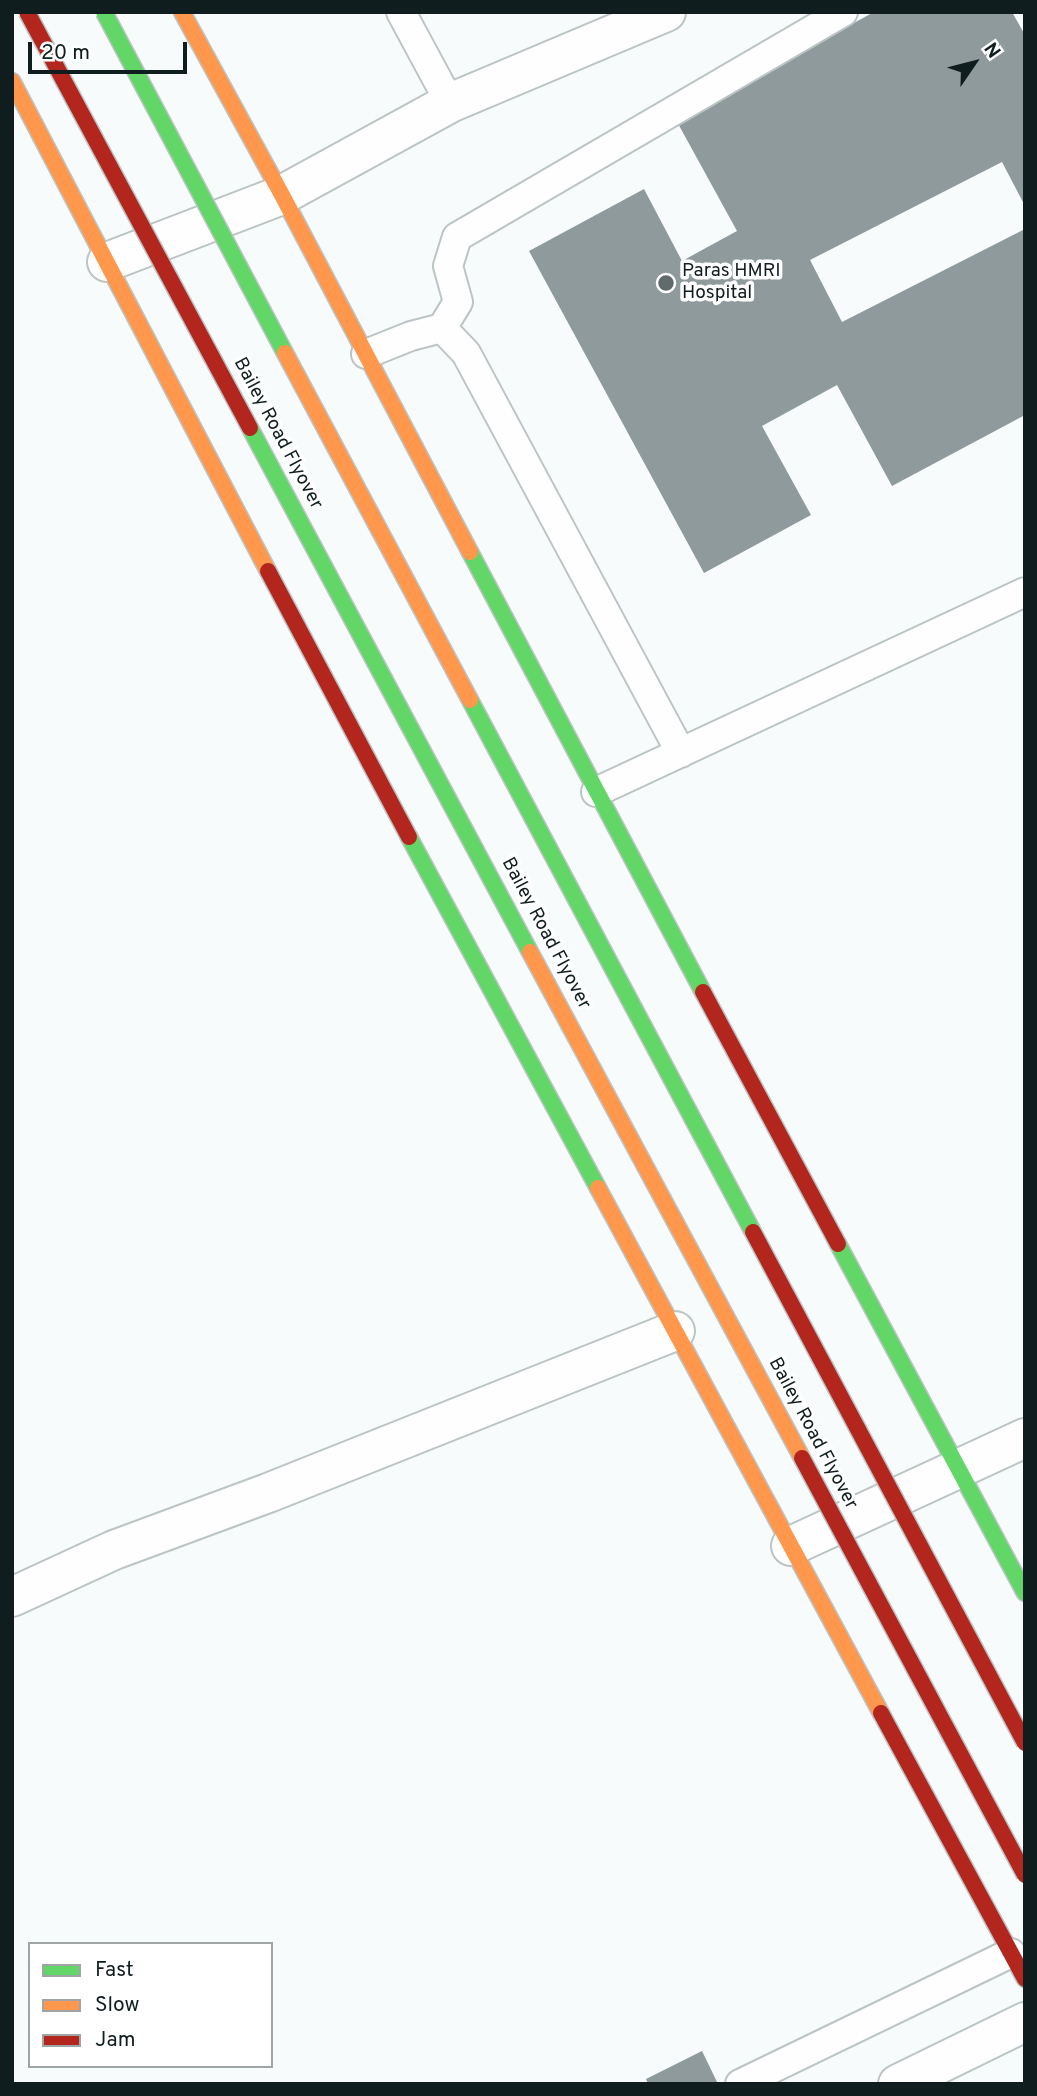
<!DOCTYPE html>
<html>
<head>
<meta charset="utf-8">
<style>
	body { margin:0 }
	#map { position:relative; width:1037px; height:2096px; overflow:hidden; background:#f7fbfb; font-family:Overpass,sans-serif }
	canvas { display:block }
	.frame { position:absolute; inset:0; border:14px solid #101d1f; pointer-events:none }
	.legend { position:absolute; left:28px; top:1942px; width:245px; height:126px; box-sizing:border-box; background:#fff; border:2px solid #9fa5a5; margin:0; padding:9px 12px; list-style:none; font-size:21px; color:#101d1f }
	.legend li { display:flex; align-items:center; gap:14px; height:35px }
	.legend b { width:35px; border:2px solid #9fa5a5 }
	.north { position:absolute; left:939px; top:28px; width:70px; height:70px; -webkit-text-stroke:5px #fff; paint-order:stroke; rotate:55deg; font-size:19px; font-weight:700; line-height:28px; text-align:center; color:#101d1f }
	.north::after { content:''; display:block; margin:auto; width:24px; height:32px; background:#101d1f; clip-path:polygon(50% 0,100% 100%,50% 72%,0 100%) }
	.scale { position:absolute; left:28px; top:42px; width:159px; height:32px; box-sizing:border-box; border:4px solid #101d1f; border-top:0; padding-left:9px; font-size:21px; line-height:24px; white-space:nowrap; color:#101d1f; -webkit-text-stroke:5px #fff; paint-order:stroke }
</style>
</head>
<body>
<div id="map">
<canvas width="1037" height="2096"></canvas>
<div class="frame"></div>
<ul class="legend">
<li><b style="height:9px;background:#63d668"></b>Fast</li>
<li><b style="height:9px;background:#ff974d"></b>Slow</li>
<li><b style="height:9px;background:#b3261e"></b>Jam</li>
</ul>
<div class="north">N</div>
<div class="scale">20 m</div>
</div>
<script>
const c = document.querySelector('canvas').getContext('2d');
c.lineJoin = 'round';
function paint(path, color) { c.fillStyle = color; c.fill(path, 'evenodd'); }
const poly = rows => new Path2D(rows.map(r => 'M' + r).join(''));
function trace(path, color, width, dash) { c.strokeStyle = color; c.lineWidth = width; c.lineCap = dash ? 'butt' : 'round'; c.setLineDash(dash || []); c.stroke(path); }
function write(font, color, halo, rows, align = 'center') {
  c.font = font + ' Overpass,sans-serif'; c.lineWidth = 7; c.setLineDash([]); c.textBaseline = 'middle'; c.strokeStyle = halo; c.fillStyle = color; for (const [text, x, y, turn = 0] of rows) {
    c.save(); c.translate(x, y); c.rotate((+turn || 0) * Math.PI / 180); c.textAlign = isNaN(turn) ? turn : align; if (halo) c.strokeText(text, 0, 0); c.fillText(text, 0, 0); c.restore();
  }
}
paint(poly([
	[874,12,1012,12,1025,35,1025,206,1002,162,810,260,842,322,1025,229,1025,415,892,486,837,385,762,426,811,515,704,573,529,251,644,189,682,261,737,231,676,120],
	[702,2051,718,2084,648,2084,646,2079]
]), '#8e9a9b');
const lane = poly([
	[401,12,450,103],
	[442,328,458,302,448,266,457,237,843,12],
	[366,354,411,336,442,328,466,353,681,753],
	[596,792,1025,592],
	[740,2084,1011,1953]
]);
const street = poly([
	[107,262,282,195,450,103,666,12],
	[791,1546,1025,1438],
	[12,1597,114,1550,268,1493,675,1331],
	[898,2084,1025,2022]
]);
const fast = poly([
	[470,552,703,992],
	[409,837,598,1188],
	[838,1244,1025,1593]
]);
const slow = poly([
	[182,12,282,195,470,552],
	[12,81,268,571],
	[598,1188,881,1713]
]);
const jam = poly([
	[268,571,409,837],
	[703,992,838,1244],
	[881,1713,1025,1979]
]);
trace(lane, '#bcc4c5', 32);
trace(street, '#bcc4c5', 42);
trace(fast, '#bcc4c5', 19);
trace(slow, '#bcc4c5', 19);
trace(jam, '#bcc4c5', 19);
trace(lane, '#fefefe', 28);
trace(street, '#fefefe', 38);
trace(fast, '#63d668', 16);
trace(slow, '#ff974d', 16);
trace(jam, '#b3261e', 16);
const fastBridge = poly([
	[104,12,285,353],
	[250,428,530,952],
	[470,700,753,1232]
]);
const slowBridge = poly([
	[285,353,470,700],
	[530,952,802,1458]
]);
const jamBridge = poly([
	[27,12,250,428],
	[753,1232,1025,1743],
	[802,1458,1025,1875]
]);
trace(fastBridge, '#bcc4c5', 19, []);
trace(slowBridge, '#bcc4c5', 19, []);
trace(jamBridge, '#bcc4c5', 19, []);
trace(fastBridge, '#63d668', 16);
trace(slowBridge, '#ff974d', 16);
trace(jamBridge, '#b3261e', 16);
for (const [x, y, r, color] of [
	[666,283,9,"#616b6c"]
]) { const dot = new Path2D(); dot.arc(x, y, r, 0, 2 * Math.PI); c.fillStyle = color; c.fill(dot); trace(dot, '#fff', 2.5); }
write('19px', '#101d1f', '#fff', [
	["Paras HMRI",682,272],
	["Hospital",682,294]
], 'left');
write('19px', '#101d1f', '#fff', [
	["Bailey Road Flyover",277,434,62],
	["Bailey Road Flyover",545,934,62],
	["Bailey Road Flyover",812,1434,62]
]);
</script>
</body>
</html>
